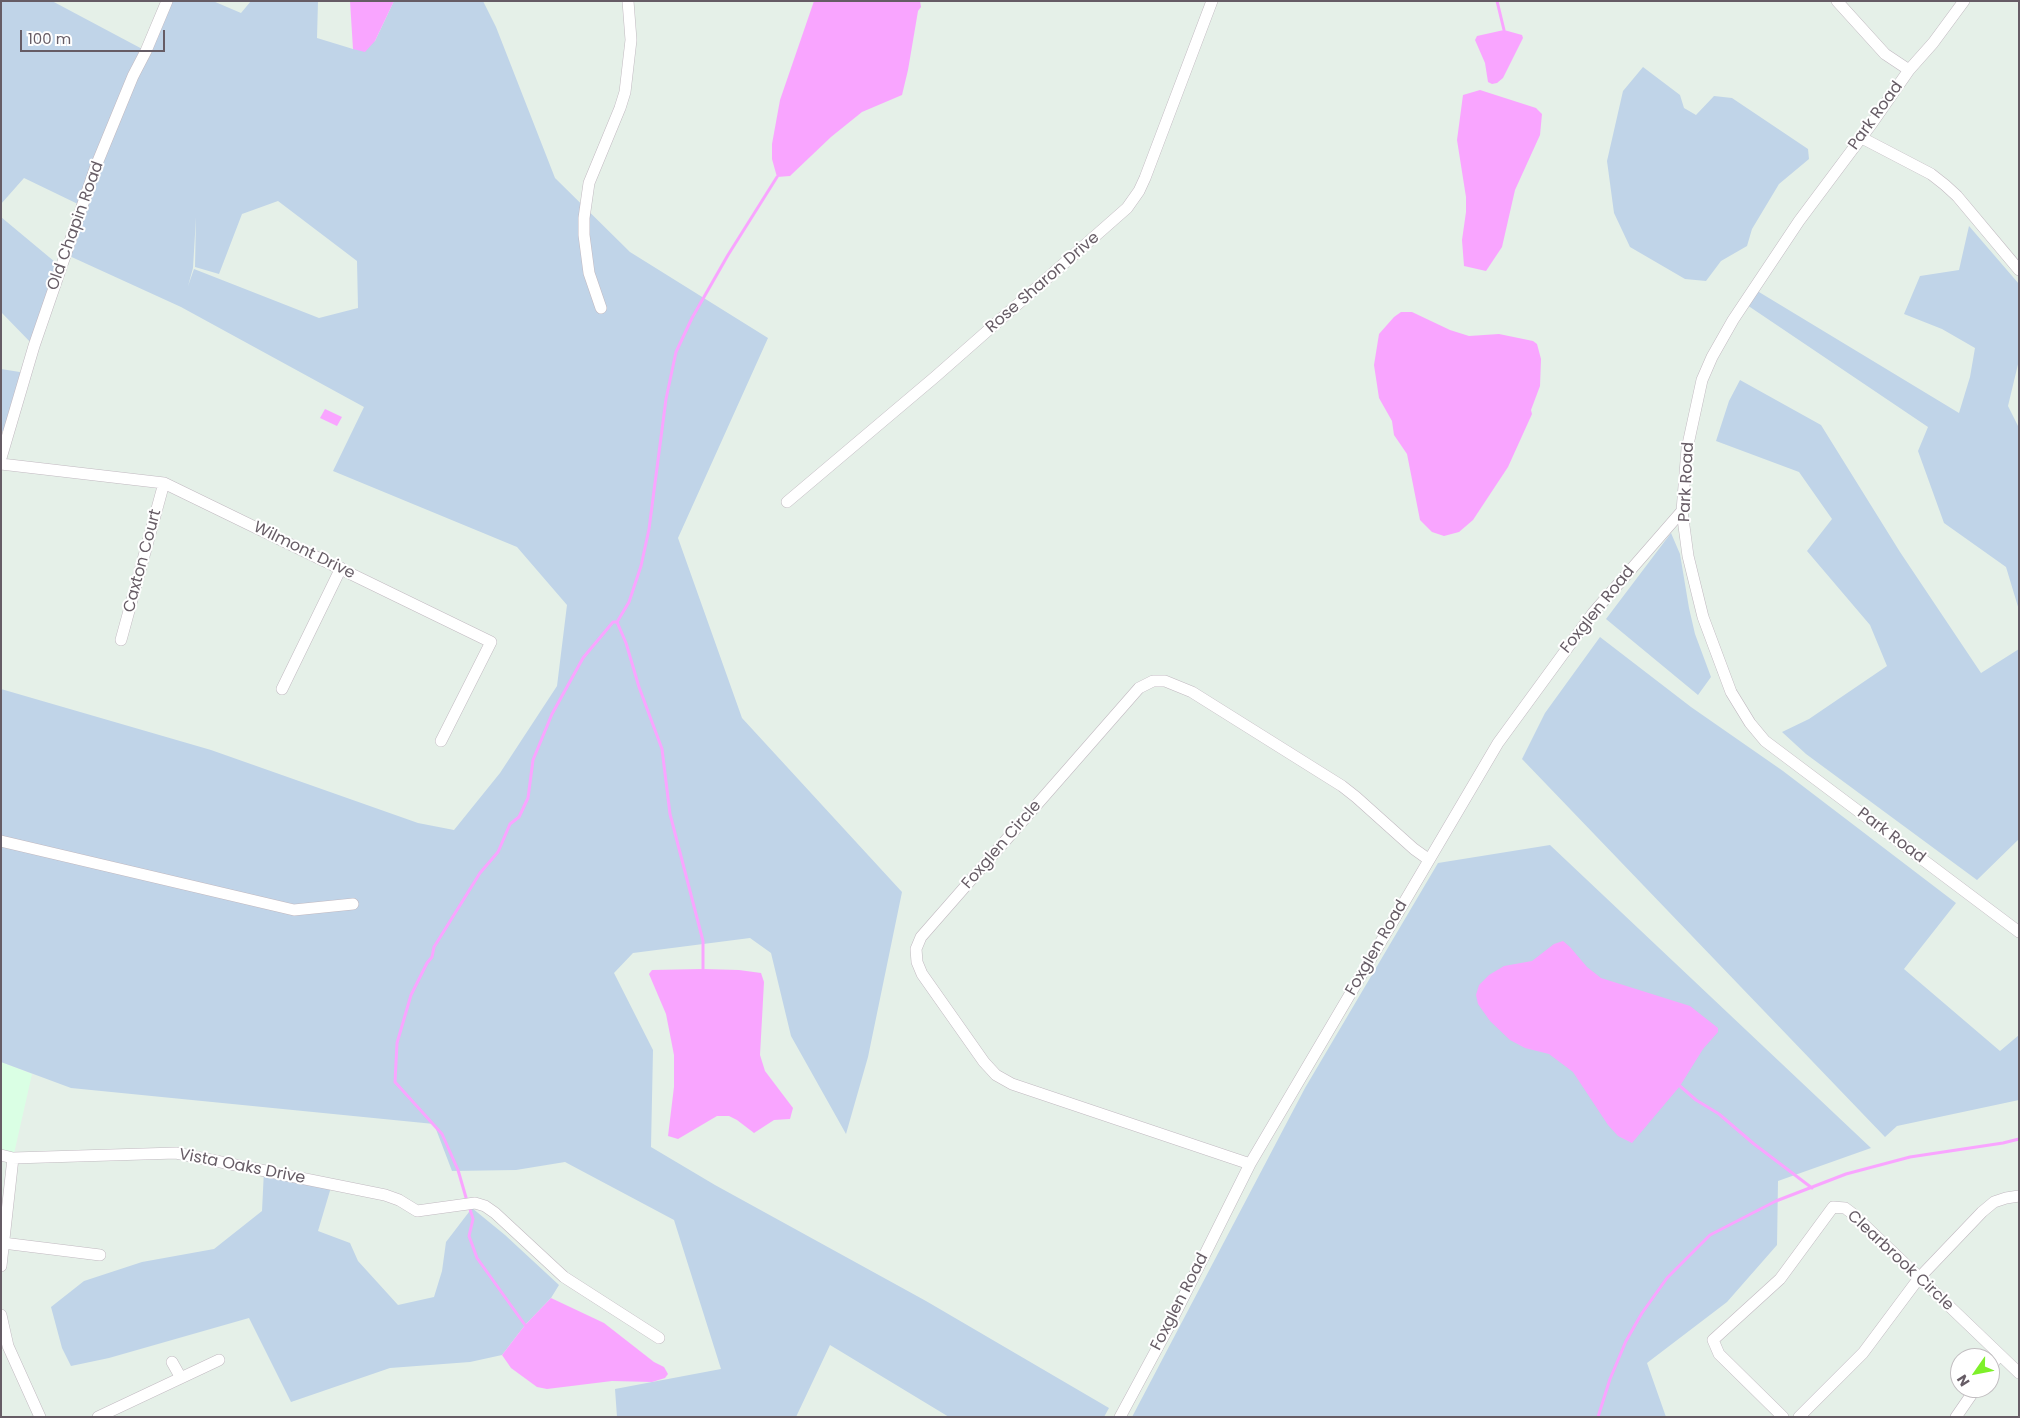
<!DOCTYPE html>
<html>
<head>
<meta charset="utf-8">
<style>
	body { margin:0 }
	#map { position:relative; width:2020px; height:1418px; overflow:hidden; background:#e5f0e8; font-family:Poppins,sans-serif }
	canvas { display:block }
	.frame { position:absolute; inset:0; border:2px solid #665c65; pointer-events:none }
	.north { position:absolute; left:1950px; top:1348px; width:50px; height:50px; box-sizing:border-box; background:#fff; border:1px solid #c2bec1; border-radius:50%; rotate:237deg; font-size:14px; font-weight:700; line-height:20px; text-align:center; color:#665c65 }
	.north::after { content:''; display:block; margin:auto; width:18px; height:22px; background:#7ef02a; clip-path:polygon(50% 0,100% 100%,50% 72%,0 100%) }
	.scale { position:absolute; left:20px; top:30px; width:145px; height:22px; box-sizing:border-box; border:2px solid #665c65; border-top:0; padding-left:6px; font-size:15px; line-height:18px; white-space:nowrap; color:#665c65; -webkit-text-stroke:4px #fff; paint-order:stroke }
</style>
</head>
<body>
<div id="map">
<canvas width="2020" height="1418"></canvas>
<div class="frame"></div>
<div class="north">N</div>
<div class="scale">100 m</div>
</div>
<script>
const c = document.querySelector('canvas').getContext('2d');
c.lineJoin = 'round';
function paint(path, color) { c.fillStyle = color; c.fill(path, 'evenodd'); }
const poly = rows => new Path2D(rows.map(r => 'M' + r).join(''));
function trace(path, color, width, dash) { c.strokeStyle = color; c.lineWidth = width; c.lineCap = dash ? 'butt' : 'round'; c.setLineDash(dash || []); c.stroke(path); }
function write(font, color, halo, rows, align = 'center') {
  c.font = font + ' Poppins,sans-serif'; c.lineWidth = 4; c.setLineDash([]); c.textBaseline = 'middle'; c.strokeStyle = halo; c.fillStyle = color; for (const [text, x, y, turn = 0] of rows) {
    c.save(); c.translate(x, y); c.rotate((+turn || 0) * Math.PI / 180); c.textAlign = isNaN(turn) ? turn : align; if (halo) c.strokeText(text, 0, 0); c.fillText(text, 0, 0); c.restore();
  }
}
paint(poly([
	[1,1062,32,1074,13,1158,1,1155]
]), '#daffe4');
paint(poly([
	[1,1,52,1,146,51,167,1,213,1,241,13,251,1,318,1,317,38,353,49,375,41,394,1,483,1,496,27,555,178,630,252,768,338,678,538,742,718,902,892,868,1057,846,1134,791,1036,771,953,750,938,633,953,614,973,653,1050,651,1147,715,1185,926,1301,1109,1408,1104,1417,949,1417,830,1345,796,1417,617,1417,615,1389,721,1369,674,1220,565,1162,516,1170,452,1171,434,1124,71,1088,1,1062,1,689,211,750,418,823,454,830,500,773,557,686,567,605,517,547,333,471,364,407,181,307,65,254,82,206,24,178,1,204],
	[278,201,357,261,358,308,319,318,194,269,188,286,193,268,196,217,195,267,219,274,242,214],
	[1643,67,1680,95,1684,108,1696,115,1714,96,1732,98,1808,149,1809,159,1779,184,1752,229,1747,246,1721,261,1706,281,1685,279,1630,247,1614,213,1607,161,1623,91],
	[1,217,61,267,34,346,1,312],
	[1969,226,2019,284,2019,360,2008,406,2019,428,2019,610,2006,567,1944,523,1918,451,1928,427,1744,303,1754,289,1959,413,1970,377,1975,348,1942,329,1904,314,1920,276,1959,270],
	[1,369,26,373,9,433,1,431],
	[1740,380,1821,425,1900,552,1981,673,2019,649,2019,839,1977,880,1806,754,1782,732,1809,719,1887,666,1870,625,1807,551,1832,519,1799,472,1716,441,1729,401],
	[1671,533,1680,554,1689,608,1695,634,1711,677,1698,695,1606,619],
	[1600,637,1691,707,1783,771,1956,903,1904,969,2000,1051,2019,1035,2019,1100,1897,1126,1885,1137,1522,759,1545,713],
	[1550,845,1871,1148,1778,1181,1777,1245,1727,1302,1647,1363,1666,1417,1132,1417,1305,1088,1438,863],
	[264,1170,332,1184,318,1231,350,1243,358,1261,398,1305,434,1297,442,1271,446,1242,472,1208,505,1235,559,1285,551,1298,525,1325,502,1355,470,1362,390,1368,291,1402,249,1318,109,1358,71,1366,62,1348,51,1307,84,1281,142,1262,214,1249,262,1211]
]), '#c0d4e8');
paint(poly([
	[350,1,394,1,375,41,365,52,353,49],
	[814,1,920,1,921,7,918,11,908,70,902,95,862,112,831,137,790,176,777,177,772,159,772,144,780,100],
	[1504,30,1522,35,1523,38,1503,78,1497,83,1492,84,1488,82,1485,63,1475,40,1477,36],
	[1480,90,1536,108,1542,114,1540,135,1515,190,1502,247,1486,271,1464,266,1462,240,1466,212,1466,197,1457,140,1463,95],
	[1401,312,1412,312,1450,330,1469,336,1499,334,1533,341,1537,344,1541,359,1540,386,1531,410,1532,414,1508,467,1473,520,1459,532,1444,536,1432,532,1420,520,1407,454,1394,435,1392,421,1379,398,1374,365,1379,334,1394,317],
	[325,409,342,417,337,426,320,418],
	[1563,941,1570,947,1587,967,1601,978,1690,1006,1718,1028,1718,1032,1703,1049,1680,1086,1632,1143,1618,1136,1608,1125,1573,1072,1549,1054,1525,1048,1510,1040,1490,1021,1478,1004,1476,995,1479,985,1489,975,1504,966,1532,961,1554,944],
	[703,969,739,970,761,973,764,982,760,1055,765,1071,793,1108,790,1119,774,1120,754,1133,737,1120,729,1116,717,1116,678,1139,668,1136,674,1087,674,1055,666,1014,649,974,652,970],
	[551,1298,604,1323,654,1362,664,1367,668,1374,665,1378,652,1382,612,1381,547,1389,537,1387,511,1368,502,1355,525,1325]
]), '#f9a5ff');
trace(poly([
	[1497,1,1504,30],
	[617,622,626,643,639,687,662,749,670,814,703,941,703,969],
	[1680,1086,1696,1100,1719,1114,1754,1144,1812,1188],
	[467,1201,458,1170,442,1134,395,1082,397,1043,411,995,427,963,432,957,434,947,480,873,498,852,510,824,519,817,528,798,533,760,552,714,583,658,613,622,617,622,629,602,641,566,649,529,666,399,676,352,692,318,728,255,777,177],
	[469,1206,473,1219,469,1236,477,1258,525,1325],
	[1598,1417,1610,1379,1626,1341,1642,1313,1667,1278,1710,1235,1776,1201,1846,1174,1910,1157,2003,1143,2019,1139]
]), '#f9a5ff', 3);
const minor = poly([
	[1837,1,1885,54,1909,70],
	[1964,1,1933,43,1909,70,1870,126,1799,221,1733,320,1712,357,1702,380,1687,449,1682,511,1688,556,1703,617,1731,692,1750,723,1765,741,2019,932],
	[1862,138,1931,174,1945,185,1957,196,2019,270],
	[601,308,589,273,584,235,584,218,589,183,620,108,625,92,631,40,628,1],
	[1,458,34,346,96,166,133,76,146,51,167,1],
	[1,464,164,483,491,642,441,741],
	[787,502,935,377,1127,208,1139,191,1145,178,1212,1],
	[121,640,164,483],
	[282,689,341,568],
	[1,841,294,910,353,904],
	[1,1155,13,1158,176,1153,385,1195,399,1200,417,1211,475,1203,485,1206,495,1213,564,1277,659,1338],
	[1250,1164,1012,1084,996,1075,984,1062,922,974,917,962,916,949,921,937,1139,688,1153,681,1165,681,1192,692,1342,786,1356,797,1414,849,1428,859],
	[3,1243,100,1255],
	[1,1266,13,1158],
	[1,1315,8,1346,40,1417],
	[172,1362,181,1378],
	[1990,1368,1999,1355],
	[98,1417,219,1360],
	[1120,1417,1167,1330,1250,1164,1498,743,1593,613,1682,511],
	[1783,1417,1719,1354,1713,1340,1780,1279,1833,1207,1845,1208,1853,1214,2019,1373],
	[1799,1417,1863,1353,1919,1278,1982,1212,1994,1202,2006,1198,2019,1196],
	[1956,1417,1976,1388]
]);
trace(minor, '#c1b9c0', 12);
trace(minor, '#fff', 11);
write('16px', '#665c65', '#fff', [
	["Park Road",1876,116,-54],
	["Old Chapin Road",76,226,-70],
	["Rose Sharon Drive",1043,283,-41],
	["Park Road",1687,482,-87],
	["Wilmont Drive",304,551,26],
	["Caxton Court",143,561,-75],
	["Foxglen Road",1598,610,-51],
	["Park Road",1891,836,37],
	["Foxglen Circle",1002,845,-49],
	["Foxglen Road",1377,948,-60],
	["Vista Oaks Drive",242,1167,11],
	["Clearbrook Circle",1900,1261,43],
	["Foxglen Road",1180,1302,-63]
]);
</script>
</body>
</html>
